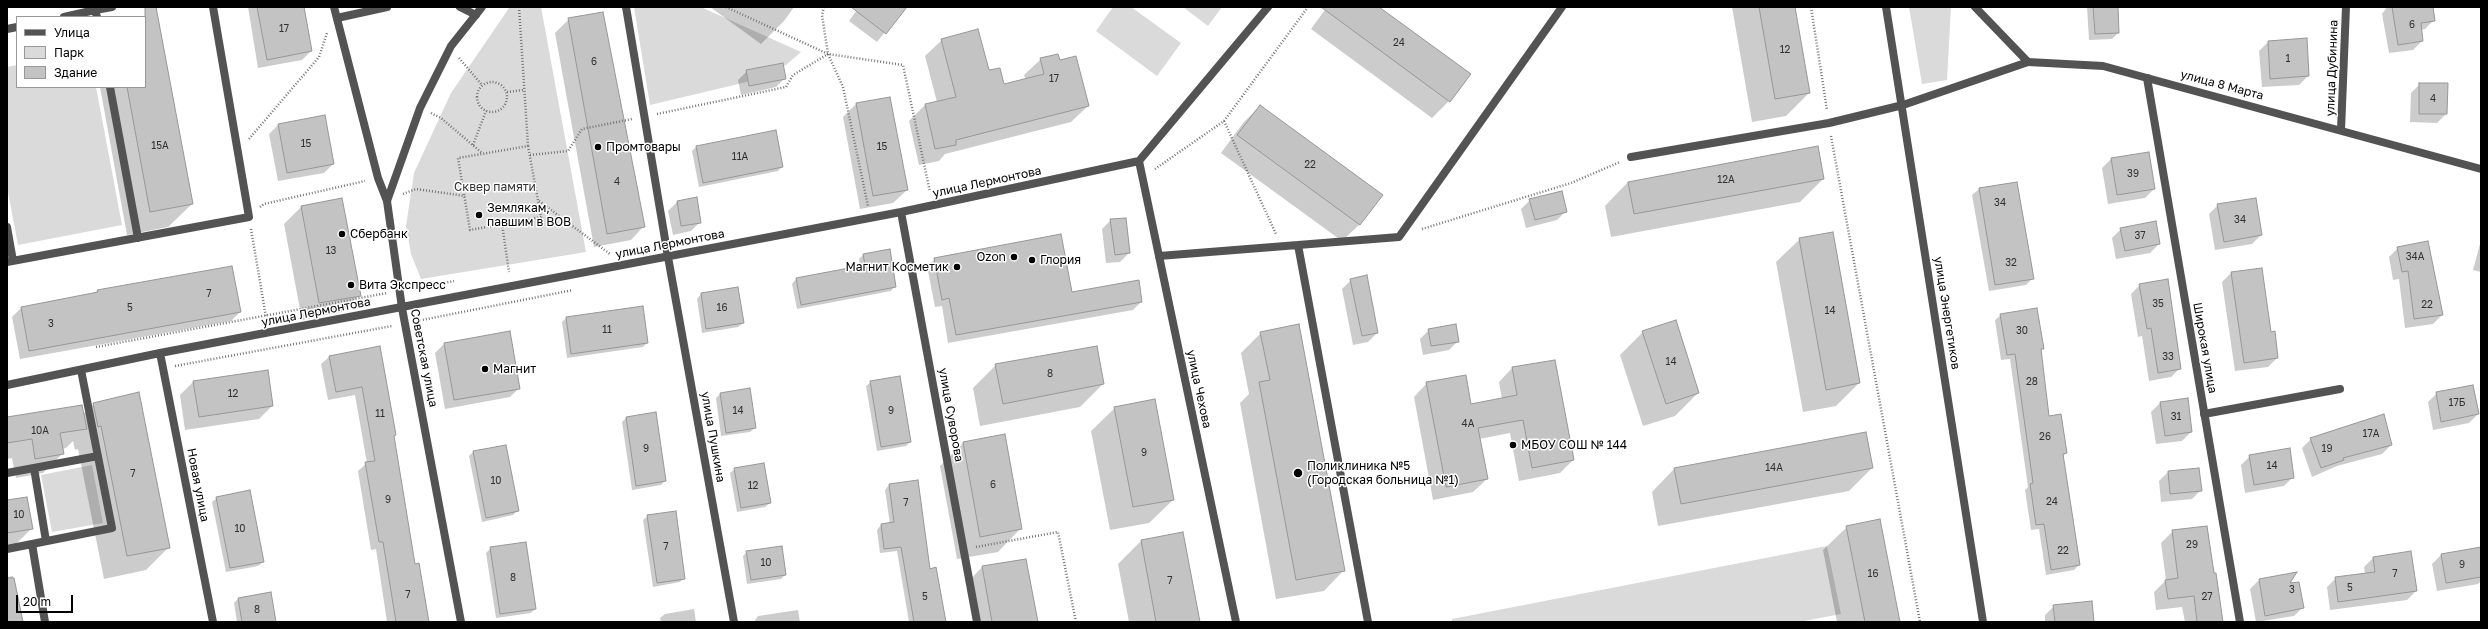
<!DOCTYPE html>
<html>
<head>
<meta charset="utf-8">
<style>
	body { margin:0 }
	#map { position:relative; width:2488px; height:629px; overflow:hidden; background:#fff; font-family:"Golos Text",sans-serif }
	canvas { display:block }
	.frame { position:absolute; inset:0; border:8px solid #000; pointer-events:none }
	.legend { position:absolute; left:16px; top:16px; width:130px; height:72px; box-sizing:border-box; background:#fff; border:1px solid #999; margin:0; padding:5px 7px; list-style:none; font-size:12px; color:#000 }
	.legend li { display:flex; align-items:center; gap:8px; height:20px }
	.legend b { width:20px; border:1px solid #999 }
	.scale { position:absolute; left:16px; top:595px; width:57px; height:18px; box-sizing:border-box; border:2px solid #000; border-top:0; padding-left:5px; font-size:12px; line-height:14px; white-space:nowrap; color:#000; -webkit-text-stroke:3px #fff; paint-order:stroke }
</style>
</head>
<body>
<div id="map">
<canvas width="2488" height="629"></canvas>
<div class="frame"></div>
<ul class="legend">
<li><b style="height:5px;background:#535353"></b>Улица</li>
<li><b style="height:11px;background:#dadada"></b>Парк</li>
<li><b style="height:11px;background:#c3c3c3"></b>Здание</li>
</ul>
<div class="scale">20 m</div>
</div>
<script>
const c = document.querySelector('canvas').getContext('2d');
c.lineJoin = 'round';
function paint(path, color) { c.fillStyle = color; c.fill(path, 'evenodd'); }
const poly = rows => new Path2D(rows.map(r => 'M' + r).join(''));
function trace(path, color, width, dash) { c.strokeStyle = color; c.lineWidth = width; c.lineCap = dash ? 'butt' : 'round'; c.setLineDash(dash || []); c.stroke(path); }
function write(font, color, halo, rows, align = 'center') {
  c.font = font + ' "Golos Text",sans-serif'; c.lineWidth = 3; c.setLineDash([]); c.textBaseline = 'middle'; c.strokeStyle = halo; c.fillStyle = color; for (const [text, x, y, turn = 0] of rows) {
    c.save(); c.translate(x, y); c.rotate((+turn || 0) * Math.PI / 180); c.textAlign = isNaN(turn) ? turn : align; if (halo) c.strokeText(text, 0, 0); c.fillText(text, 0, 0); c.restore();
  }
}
paint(poly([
	[514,7,541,7,586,252,421,279,411,254,406,226,414,173,451,93,509,8],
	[634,7,703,8,801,52,786,65,751,81,650,105],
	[1113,7,1131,7,1181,43,1157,76,1096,31],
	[1183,7,1222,7,1208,26],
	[1909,7,1951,7,1947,80,1922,84],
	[17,65,17,87,96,87,122,225,18,245,7,187,7,67],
	[92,465,103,523,52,532,41,475],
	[1827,546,1841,614,1799,622,1452,622,1452,619]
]), '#dadada');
paint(poly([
	[248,7,303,7,311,51,302,60,258,68],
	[710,7,794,7,784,21,761,44],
	[859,7,905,7,877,42,849,21],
	[1327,7,1377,7,1449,101,1432,118,1311,29],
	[1732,7,1794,7,1809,93,1786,116,1752,122],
	[2087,7,2117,7,2118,33,2112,39,2089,40],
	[2387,7,2432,7,2434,20,2425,29,2420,30,2422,41,2413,50,2389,53,2382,14],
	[145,18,192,204,168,227,127,235,100,87,145,87],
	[569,19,644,226,631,240,594,247,555,33],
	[942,40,1003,86,1026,80,1024,75,1041,59,1059,61,1088,106,1071,122,945,154,939,161,919,165,909,121,925,105,937,102,925,56],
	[2268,42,2308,76,2299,85,2262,87,2259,51],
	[747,71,785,78,776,87,741,95,738,80],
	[2420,84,2446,114,2437,123,2410,122,2411,93],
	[856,104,907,190,893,203,860,209,843,117],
	[1260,106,1360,224,1342,241,1221,153,1243,123],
	[278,125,333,164,324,173,278,181,269,134],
	[775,131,782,167,778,171,699,187,692,151,696,147],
	[2111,159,2154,189,2145,198,2108,204,2102,168],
	[1823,179,1800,202,1611,237,1605,206,1628,182],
	[2016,183,2032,279,2026,285,1989,291,1972,195,1979,189],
	[1530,200,1566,211,1557,220,1526,228,1521,209],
	[677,202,700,222,691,231,673,235,668,211],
	[2218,205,2261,235,2252,244,2215,250,2209,214],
	[302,206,360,295,342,312,302,320,284,224],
	[1111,220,1129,253,1120,262,1106,263,1102,229],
	[2121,229,2159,244,2150,253,2116,259,2112,238],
	[1800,239,1859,383,1836,406,1803,412,1776,262],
	[2481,240,2481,272,2473,270],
	[2398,248,2442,315,2433,324,2405,328,2399,279,2393,280,2389,257],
	[863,255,895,286,891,291,797,309,792,284,796,279,860,267,859,259],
	[935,259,1071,293,1141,302,1133,310,948,343,942,306,935,307,927,266],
	[2261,269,2270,333,2277,358,2268,367,2235,371,2222,282,2231,273],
	[1351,280,1377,333,1368,342,1353,345,1342,289],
	[2140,285,2180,368,2171,377,2149,381,2142,336,2138,337,2131,294],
	[737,288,743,323,738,327,702,333,697,299,701,294],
	[98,290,240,312,231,321,20,359,12,317,21,308,94,294],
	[2001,315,2042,349,2040,351,2048,417,2066,453,2063,456,2079,565,2074,570,2046,575,2039,529,2031,530,2025,490,2028,487,2010,359,2001,360,1995,320],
	[566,318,647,343,643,347,567,358,562,322],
	[1429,330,1458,341,1449,350,1423,355,1420,339],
	[1643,332,1698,393,1675,416,1643,426,1620,355],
	[1261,333,1344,570,1324,591,1276,599,1240,403,1249,394,1241,353],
	[444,344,519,388,510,397,445,409,435,353],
	[379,347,395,435,393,438,414,565,428,622,387,622,376,549,371,550,358,471,367,463,355,395,328,400,321,364,329,357],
	[1555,361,1573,460,1560,473,1519,481,1510,433,1479,439,1487,479,1473,492,1433,500,1414,397,1427,383,1470,405,1502,399,1499,382,1512,368],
	[996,365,1103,384,1080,407,980,426,973,388],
	[193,382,272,406,259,419,185,430,180,395],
	[871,382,910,442,906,446,877,451,866,386],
	[749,389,755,428,750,432,721,436,716,398,720,394],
	[2437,393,2478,414,2469,423,2433,430,2428,402],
	[2160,403,2191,432,2182,441,2156,444,2151,412],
	[94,404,169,547,146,570,104,579,78,449,75,450,73,441,66,448,62,449,63,453,43,473,16,478,12,458,7,459,7,418,83,414],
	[1115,408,1173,500,1149,523,1110,530,1091,431],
	[655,413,665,481,661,485,632,490,622,422,626,418],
	[2311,439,2391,445,2382,454,2337,466,2312,477,2302,448],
	[963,443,1021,528,998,552,957,559,940,466],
	[473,452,517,511,513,515,482,522,469,456],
	[2250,456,2293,477,2284,486,2245,493,2241,465],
	[1675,468,1872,468,1849,491,1658,526,1652,492],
	[735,469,770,503,765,507,737,512,730,473],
	[2199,469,2201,490,2192,499,2161,502,2159,481,2168,472],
	[917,481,929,570,945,622,909,622,897,551,880,553,877,530,881,525,890,524,885,490,889,485],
	[217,498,263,562,258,566,226,572,212,502],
	[7,501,32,528,12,548,7,549],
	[648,516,684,578,680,582,653,587,643,520],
	[1847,527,1899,622,1837,622,1823,550],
	[2207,527,2222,622,2185,622,2182,607,2156,610,2154,592,2166,580,2161,543,2173,531],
	[1183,534,1199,622,1129,622,1118,564,1141,541],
	[491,548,535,609,531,613,496,618,486,553],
	[2481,548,2481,581,2478,584,2437,591,2432,564,2441,555],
	[747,552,785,575,781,579,747,584,743,556],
	[2373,558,2416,591,2407,600,2330,610,2327,587,2336,578,2365,574,2364,567],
	[1026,560,1037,622,976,622,969,581,982,567],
	[13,576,22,622,7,622,7,577],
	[2259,580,2287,584,2303,607,2294,616,2256,622,2250,589],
	[238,599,275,622,237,622,234,603],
	[2054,606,2093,622,2045,622,2045,615],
	[694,609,696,622,661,622,660,618,665,614],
	[798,610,800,622,754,622,758,616]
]), '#0003');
const building = poly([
	[145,7,156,7,193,204,150,212,127,87,145,87,145,7],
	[257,7,304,7,312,51,267,60,257,7],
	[851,7,907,7,886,34,851,7],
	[1321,7,1379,7,1471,74,1450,102,1321,7],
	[1759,7,1795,7,1810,93,1775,99,1759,7],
	[2093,7,2118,7,2119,33,2095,34,2093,7],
	[2392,7,2433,7,2435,21,2421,23,2423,41,2398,45,2392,7],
	[603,12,645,227,607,234,568,18,603,12],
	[978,29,989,70,1000,68,1004,84,1044,74,1040,58,1058,54,1060,60,1076,56,1089,106,956,140,956,145,935,149,925,104,956,97,941,39,978,29],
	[2307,38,2309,76,2270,79,2268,41,2307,38],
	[783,63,786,79,749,86,746,70,783,63],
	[2419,83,2448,83,2447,114,2419,114,2419,83],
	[890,97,908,190,873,196,856,103,890,97],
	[1260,105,1383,195,1360,225,1237,135,1260,105],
	[325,115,334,164,287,173,278,124,325,115],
	[776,130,783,167,703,183,696,146,776,130],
	[1818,146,1824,179,1634,214,1628,182,1818,146],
	[2149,152,2155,189,2117,195,2111,158,2149,152],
	[2017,182,2034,279,1995,285,1979,188,2017,182],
	[1562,191,1567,212,1535,220,1529,199,1562,191],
	[697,197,701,223,681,226,677,201,697,197],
	[342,198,361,296,319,303,301,206,342,198],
	[2256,198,2262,235,2224,242,2217,204,2256,198],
	[1126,218,1130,253,1115,255,1110,219,1126,218],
	[2156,221,2160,244,2125,251,2120,228,2156,221],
	[1833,232,1860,383,1826,390,1799,238,1833,232],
	[1061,234,1072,292,1139,280,1142,302,956,335,949,298,942,300,934,258,1061,234],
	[2428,241,2443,315,2414,319,2408,271,2402,272,2397,247,2428,241],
	[890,249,896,287,801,305,796,278,865,265,863,254,890,249],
	[232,266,241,312,29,351,21,307,98,292,97,290,232,266],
	[2262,268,2271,332,2275,331,2278,358,2244,363,2231,272,2262,268],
	[1367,275,1378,333,1362,336,1350,279,1367,275],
	[2168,279,2181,369,2158,373,2151,328,2147,329,2139,284,2168,279],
	[738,287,744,323,706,329,701,293,738,287],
	[643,306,648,343,571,354,566,317,643,306],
	[2037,308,2044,349,2041,349,2049,416,2061,414,2067,453,2063,454,2080,565,2051,570,2044,524,2036,525,2030,484,2033,483,2015,354,2007,355,2000,314,2037,308],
	[1676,320,1699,393,1666,404,1642,331,1676,320],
	[1299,324,1345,571,1296,580,1259,382,1270,380,1260,332,1299,324],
	[1456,324,1459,342,1431,346,1428,329,1456,324],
	[510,331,520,389,454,400,444,343,510,331],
	[380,346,396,435,394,436,415,564,419,563,429,622,396,622,383,542,379,542,365,462,375,461,362,387,336,392,329,356,380,346],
	[1097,346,1104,384,1003,404,995,364,1097,346],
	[1555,360,1574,460,1532,468,1523,420,1478,428,1488,479,1446,487,1426,382,1466,375,1471,404,1517,395,1512,367,1555,360],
	[268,370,273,406,199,417,193,381,268,370],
	[900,376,911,442,881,447,870,381,900,376],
	[2473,385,2479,414,2441,422,2436,392,2473,385],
	[750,388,756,428,726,433,720,393,750,388],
	[139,392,170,548,127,556,101,426,98,427,93,403,139,392],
	[2188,398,2192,432,2165,436,2160,402,2188,398],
	[1155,399,1174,500,1133,507,1114,407,1155,399],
	[82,405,87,429,60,433,64,454,35,459,32,439,7,443,7,417,82,405],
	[656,412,666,481,636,486,626,417,656,412],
	[2384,414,2392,445,2343,458,2344,460,2321,468,2310,438,2384,414],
	[1866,432,1873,468,1681,504,1674,468,1866,432],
	[1005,434,1022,529,980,537,963,442,1005,434],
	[506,445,519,511,486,518,473,451,506,445],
	[2290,448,2294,478,2254,485,2249,455,2290,448],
	[764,463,771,503,741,508,734,468,764,463],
	[2199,468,2202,491,2170,494,2168,471,2199,468],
	[918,480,930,569,936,567,946,622,914,622,901,547,884,549,881,524,894,522,889,484,918,480],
	[250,490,264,562,230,568,216,497,250,490],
	[27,497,33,529,7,533,7,500,27,497],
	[676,511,685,579,657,583,647,515,676,511],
	[1880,519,1900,622,1865,622,1846,526,1880,519],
	[2207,526,2214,573,2216,573,2223,622,2197,622,2194,596,2168,599,2165,580,2178,578,2172,530,2207,526],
	[1183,532,1200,622,1156,622,1141,540,1183,532],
	[526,542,536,609,500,614,490,547,526,542],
	[782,546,786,575,751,580,746,551,782,546],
	[2481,547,2481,577,2446,583,2441,554,2481,547],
	[2411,551,2417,591,2338,602,2335,577,2375,572,2373,557,2411,551],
	[1026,559,1038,622,992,622,982,566,1026,559],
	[2297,572,2290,583,2299,582,2304,608,2265,616,2259,579,2297,572],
	[7,578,14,578,23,622,7,622,7,578],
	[271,592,276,622,242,622,238,598,271,592],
	[2092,601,2094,622,2055,622,2053,605,2092,601]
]);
paint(building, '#c3c3c3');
trace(building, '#979797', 1);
trace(poly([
	[519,7,528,146],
	[726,7,828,54,903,65,930,192],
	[824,7,822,15,828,54,843,87,868,206],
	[1811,7,1827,110],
	[459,58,482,85],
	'477 97a15 15 0 1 1 30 0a15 15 0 1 1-30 0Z',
	[507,92,524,90],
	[431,113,441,118,482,153],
	[657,114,786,87,793,75,828,54],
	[1224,121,1276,234],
	[1831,136,1920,622],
	[249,139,319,57,327,33],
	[473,145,486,111],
	[528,146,541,217,470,230,458,158,528,146],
	[530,155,568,151,582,129,632,119],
	[1155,169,1224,121,1308,7],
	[403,194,416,189,465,196],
	[539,201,610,254],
	[260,207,264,204,365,181],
	[502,224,509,272],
	[251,229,266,317],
	[1422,229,1571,183,1620,162],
	[412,289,454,281],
	[417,321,573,290],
	[96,347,387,293],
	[175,366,392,326],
	[976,547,1058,532,1076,622]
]), '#757575', 2.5, [1, 2]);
trace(poly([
	[460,7,476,15],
	[626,7,668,257],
	[95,10,112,7],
	[64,17,95,10,97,17],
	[337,18,387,7],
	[7,29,17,27],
	[110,87,138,238],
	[1631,157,1829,123,1903,105],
	[7,227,13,261],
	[1298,245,1368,622],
	[1159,256,1399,237,1562,7],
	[7,262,249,217,213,7],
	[2204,414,2340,389],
	[34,468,46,541],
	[7,473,98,456],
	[32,544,45,622],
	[7,549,112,528,81,370]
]), '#535353', 8);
trace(poly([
	[334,7,378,178,387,201],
	[1886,7,1983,622],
	[2147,78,2240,622],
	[1903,105,2028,62],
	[2341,130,2346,7],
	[1139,161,1236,622],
	[901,212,977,622],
	[668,257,734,622],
	[160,353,213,622],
	[7,385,160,353,901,212,1139,161,1268,7]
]), '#535353', 8);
trace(poly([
	[1975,7,2028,62,2103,66,2481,169],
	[461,622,402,308,387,201,420,108,451,46,482,7]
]), '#535353', 8);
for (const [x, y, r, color] of [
	[598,147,4,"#000"],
	[479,215,4,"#000"],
	[342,234,4,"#000"],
	[1014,257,4,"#000"],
	[1032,260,4,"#000"],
	[957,267,4,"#000"],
	[351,285,4,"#000"],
	[485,369,4,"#000"],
	[1513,445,4,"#000"],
	[1298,473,5,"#000"]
]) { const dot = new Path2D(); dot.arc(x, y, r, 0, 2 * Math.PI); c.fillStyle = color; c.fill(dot); trace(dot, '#fff', 1.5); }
write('10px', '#313131', null, [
	["6",2412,25],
	["17",284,29],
	["24",1399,43],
	["12",1785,50],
	["1",2288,59],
	["6",594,62],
	["17",1054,79],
	["4",2433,99],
	["15",306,144],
	["15А",160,146],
	["15",882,147],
	["11А",740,157],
	["22",1310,165],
	["39",2133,174],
	["12А",1726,180],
	["4",617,182],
	["34",2000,203],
	["34",2240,220],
	["37",2140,236],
	["13",331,251],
	["34А",2415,257],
	["32",2011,263],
	["7",209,294],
	["35",2158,304],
	["22",2427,305],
	["5",130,308],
	["16",722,308],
	["14",1830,311],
	["3",51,324],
	["11",607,330],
	["30",2022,331],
	["33",2168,357],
	["14",1671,362],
	["8",1050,374],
	["28",2032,382],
	["12",233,394],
	["17Б",2457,403],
	["14",738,411],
	["9",891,411],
	["11",380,414],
	["31",2176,417],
	["4А",1468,424],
	["10А",40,431],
	["17А",2371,434],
	["26",2045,437],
	["9",646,449],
	["19",2327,449],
	["9",1144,453],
	["14",2272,466],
	["14А",1774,468],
	["7",133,474],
	["10",496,481],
	["6",993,485],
	["12",753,486],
	["9",388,500],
	["24",2052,502],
	["7",906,503],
	["10",19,515],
	["10",240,529],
	["29",2192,545],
	["7",666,547],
	["22",2063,551],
	["10",766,563],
	["9",2462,565],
	["16",1873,574],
	["7",2395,574],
	["8",513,578],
	["7",1170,581],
	["5",2350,588],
	["3",2292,590],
	["7",408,595],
	["5",925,597],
	["27",2207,597],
	["8",257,610]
]);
write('12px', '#000', '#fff', [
	["улица Дубинина",2332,68,-88],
	["улица 8 Марта",2222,85,15],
	["улица Лермонтова",987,182,-12],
	["улица Лермонтова",670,244,-11],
	["улица Лермонтова",316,312,-11],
	["улица Энергетиков",1947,313,81],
	["Широкая улица",2205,348,80],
	["Советская улица",424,358,79],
	["улица Чехова",1199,389,78],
	["улица Суворова",951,415,80],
	["улица Пушкина",713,437,80],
	["Новая улица",198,485,79]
]);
write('12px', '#000', '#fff', [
	["Промтовары",606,147],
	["Землякам,",487,208],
	["павшим в ВОВ",487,222],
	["Сбербанк",350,234],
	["Ozon",1006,257,"right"],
	["Глория",1040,260],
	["Магнит Косметик",949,267,"right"],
	["Вита Экспресс",359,285],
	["Магнит",493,369],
	["МБОУ СОШ № 144",1521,445],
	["Поликлиника №5",1307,466],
	["(Городская больница №1)",1307,480]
], 'left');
write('12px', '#313131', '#fff', [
	["Сквер памяти",495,187]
]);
</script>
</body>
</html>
